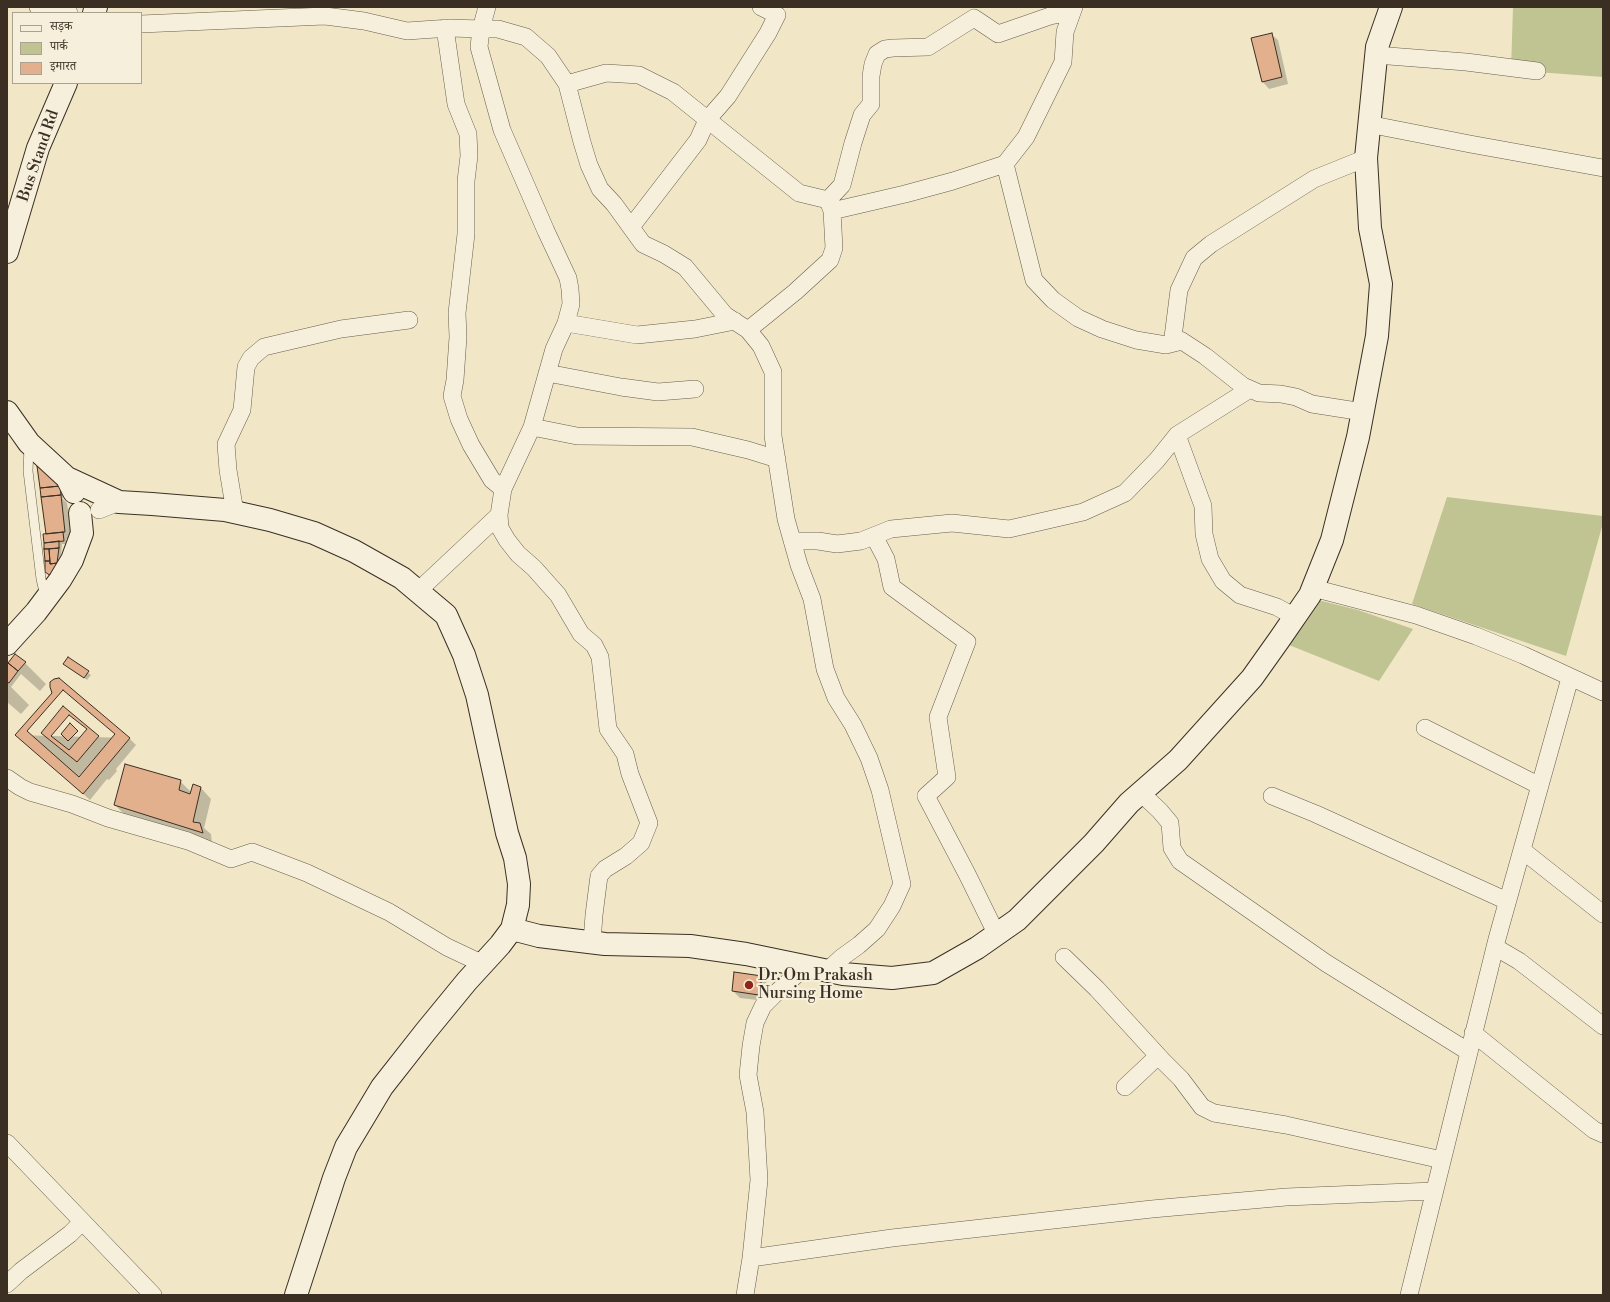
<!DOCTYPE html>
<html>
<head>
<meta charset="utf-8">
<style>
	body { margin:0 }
	#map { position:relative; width:1610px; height:1302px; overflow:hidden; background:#f1e7c7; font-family:"Libre Bodoni","Noto Serif Devanagari",serif }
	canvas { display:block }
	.frame { position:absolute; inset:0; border:8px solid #3b2f24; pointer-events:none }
	.legend { position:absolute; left:12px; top:12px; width:130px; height:72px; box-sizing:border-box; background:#f6efdb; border:1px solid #aba292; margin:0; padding:5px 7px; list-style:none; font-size:12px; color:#3b2f24 }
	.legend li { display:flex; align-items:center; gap:8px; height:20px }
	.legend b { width:20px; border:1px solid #aba292 }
</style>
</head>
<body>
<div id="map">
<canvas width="1610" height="1302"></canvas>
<div class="frame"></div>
<ul class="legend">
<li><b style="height:5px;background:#f6efdb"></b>सड़क</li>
<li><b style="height:11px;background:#bfc492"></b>पार्क</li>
<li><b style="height:11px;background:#e3b08d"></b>इमारत</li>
</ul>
</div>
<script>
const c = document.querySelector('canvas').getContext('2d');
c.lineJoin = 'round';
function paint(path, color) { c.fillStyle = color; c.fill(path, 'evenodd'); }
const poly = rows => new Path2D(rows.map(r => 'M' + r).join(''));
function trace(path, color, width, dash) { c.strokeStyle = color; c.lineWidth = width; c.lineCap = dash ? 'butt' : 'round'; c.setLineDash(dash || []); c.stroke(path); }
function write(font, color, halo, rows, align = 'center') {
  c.font = font + ' "Libre Bodoni",serif'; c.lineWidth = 4; c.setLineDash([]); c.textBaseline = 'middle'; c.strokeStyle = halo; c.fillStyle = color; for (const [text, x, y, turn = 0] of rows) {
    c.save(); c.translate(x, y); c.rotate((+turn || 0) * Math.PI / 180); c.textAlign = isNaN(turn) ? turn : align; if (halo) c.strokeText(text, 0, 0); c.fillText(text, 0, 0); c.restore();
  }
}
paint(poly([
	[1513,7,1603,7,1603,77,1511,70],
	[1447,497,1603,516,1603,523,1566,656,1412,604],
	[1314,599,1358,610,1413,629,1379,681,1284,643]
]), '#bfc492');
paint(poly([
	[1271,34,1278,40,1288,84,1269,89,1263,82,1252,38],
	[39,468,63,489,63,498,62,498,67,503,72,538,66,539,67,544,62,544,60,567,46,571,44,535,48,535],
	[68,658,91,675,87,680,64,664],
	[7,663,25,663,46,684,40,691,21,674,11,687,29,705,21,714,7,702],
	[16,735,129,738,136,745,116,769,117,771,109,780,107,779,90,800],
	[180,781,192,793,194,786,201,788,211,799,204,828,211,834,212,843,125,815,115,805],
	[761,977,768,984,766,1001,740,998,733,991]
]), '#0003');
const building = poly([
	[1272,33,1282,77,1262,82,1251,38,1272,33],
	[37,466,59,479,60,486,40,488,37,466],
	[60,486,61,495,41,497,40,488,60,486],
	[61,495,65,532,46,534,41,497,61,495],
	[63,532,64,541,44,543,43,534,63,532],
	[59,541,59,548,44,549,44,543,59,541],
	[59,548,57,563,50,564,49,549,59,548],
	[44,549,49,549,50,561,45,561,44,549],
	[45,561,50,561,50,564,57,563,51,576,45,572,45,561],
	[15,654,26,662,18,671,8,663,15,654],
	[68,657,89,671,84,678,63,664,68,657],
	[7,662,18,671,9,683,7,682,7,662],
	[59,678,130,738,83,794,15,735,52,693,50,687,50,682,54,679,59,678],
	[63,690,115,734,79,777,27,731,63,690],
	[63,706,99,736,77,762,41,733,63,706],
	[69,715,87,729,69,750,51,736,69,715],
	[70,723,78,731,68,741,61,734,70,723],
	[125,764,181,780,179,790,190,794,193,784,201,787,193,822,200,823,203,833,114,805,125,764],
	[734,972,762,976,759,995,732,991,734,972]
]);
paint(building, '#e3b08d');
trace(building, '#3b2f24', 1);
const lane = poly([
	[29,446,28,471,41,579,45,596]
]);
const street = poly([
	[38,7,69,13],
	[487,7,481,29,498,29,526,37,548,56,567,84,582,142,589,165,600,189,614,204,643,244,664,254,685,267,725,315,748,330,761,346,773,372,773,436,786,519,799,565,812,599,825,669,836,698,853,725,869,758,880,790,902,884,892,906,877,929,859,945,841,958,827,971],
	[1074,7,1065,32,1063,62,1026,137,1005,164,1034,280,1053,300,1078,318,1102,329,1136,340,1166,345,1182,341],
	[141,24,325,16,364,21,407,31,450,28,481,29,479,47,502,130,546,231,568,278,570,289,571,304,566,323,554,349,532,427,503,489,499,515,500,528,507,540,518,554,534,568,558,595,581,634,594,645,600,657,608,729,625,754,630,774,649,823,641,843,626,856,605,869,599,876,594,915,592,942],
	[445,28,456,104,468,134,469,156,466,181,466,234,457,313,458,337,455,380,452,396,459,419,471,445,492,480,503,489],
	[1376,55,1466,62,1537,71],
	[567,84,606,73,639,75,673,92,799,193,828,200],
	[1368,124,1470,144,1603,168],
	[832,211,828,200,842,185,853,143,862,115,871,104,871,76,873,64,877,54,885,49,893,48,928,47,974,18,998,34,1050,16,1072,12],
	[631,227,698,140,707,120,728,96,768,33,777,15,761,7],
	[566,323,637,335,695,329,735,321],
	[748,330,795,292,830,260,834,248,832,211,905,194,953,181,1005,164],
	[547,373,621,387,658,392,695,389],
	[1363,412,1312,404,1296,397,1281,394,1259,393,1243,386,1205,356,1182,341,1173,337,1179,290,1194,258,1211,244,1314,179,1366,158],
	[532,427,577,436,692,437,748,450,777,459],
	[1177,435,1203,506,1204,534,1210,559,1223,581,1240,595,1277,607,1295,617],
	[99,510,119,502],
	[235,512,228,470,226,444,242,410,246,367,251,358,264,347,341,329,409,320],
	[874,536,886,559,892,587,967,642,938,717,947,777,926,796,967,874,997,935],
	[792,541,818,541,837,544,861,541,891,529,952,523,1009,529,1083,512,1125,493,1157,460,1177,435,1250,389],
	[1313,588,1416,615,1476,636,1523,655,1603,692],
	[418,591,499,515],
	[1425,728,1540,786],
	[7,778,20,787,30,792,72,804,108,818,188,841,231,859,252,852,307,873,389,912,447,947,483,964],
	[1141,793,1160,811,1170,823,1172,848,1180,861,1326,963,1469,1052],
	[1272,796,1316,814,1507,901],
	[1522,850,1603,914],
	[1495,947,1519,961,1603,1026],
	[1064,957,1097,989,1162,1060,1181,1079,1202,1107,1214,1113,1286,1125,1442,1160],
	[805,967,777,992,763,1006,755,1023,751,1046,748,1075,755,1112,759,1180,751,1258,892,1238,1152,1209,1286,1197,1434,1191],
	[1473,1033,1594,1130,1603,1134],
	[1125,1087,1158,1056],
	[7,1143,153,1295],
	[7,1284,21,1271,70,1234,82,1222],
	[745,1295,751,1258],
	[1409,1295,1497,939,1570,678]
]);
const secondary = poly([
	[94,13,96,7],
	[7,252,38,148,66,83],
	[7,412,29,443,67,478,74,492],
	[67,478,119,502,152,504,225,510,270,520,314,533,354,551,402,578,446,615,464,655,477,695,507,833,515,858,519,884,518,905,512,929,500,945,467,981,426,1031,382,1087,346,1147,334,1178,296,1295],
	[7,644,36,612,60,580,72,560,82,533,80,513],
	[512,929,539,936,605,944,690,946,746,954,843,974,892,978,933,973,977,948,1017,920,1094,843,1129,803,1178,760,1252,678,1279,640,1310,595,1332,540,1358,437,1377,336,1381,284,1370,228,1366,158,1377,47,1391,7]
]);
trace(lane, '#685d4d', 10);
trace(street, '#685d4d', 18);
trace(secondary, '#3b2f24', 24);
trace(lane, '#f6efdb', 9);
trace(street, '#f6efdb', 17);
trace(secondary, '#f6efdb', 22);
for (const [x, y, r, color] of [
	[749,985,5,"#8f2418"]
]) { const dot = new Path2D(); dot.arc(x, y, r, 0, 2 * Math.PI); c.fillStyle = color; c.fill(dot); trace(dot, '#f6efdb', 1.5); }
write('16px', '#3b2f24', '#f6efdb', [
	["Bus Stand Rd",39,156,-71]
]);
write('16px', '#3b2f24', '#f6efdb', [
	["Dr. Om Prakash",758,976],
	["Nursing Home",758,994]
], 'left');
</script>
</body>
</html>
